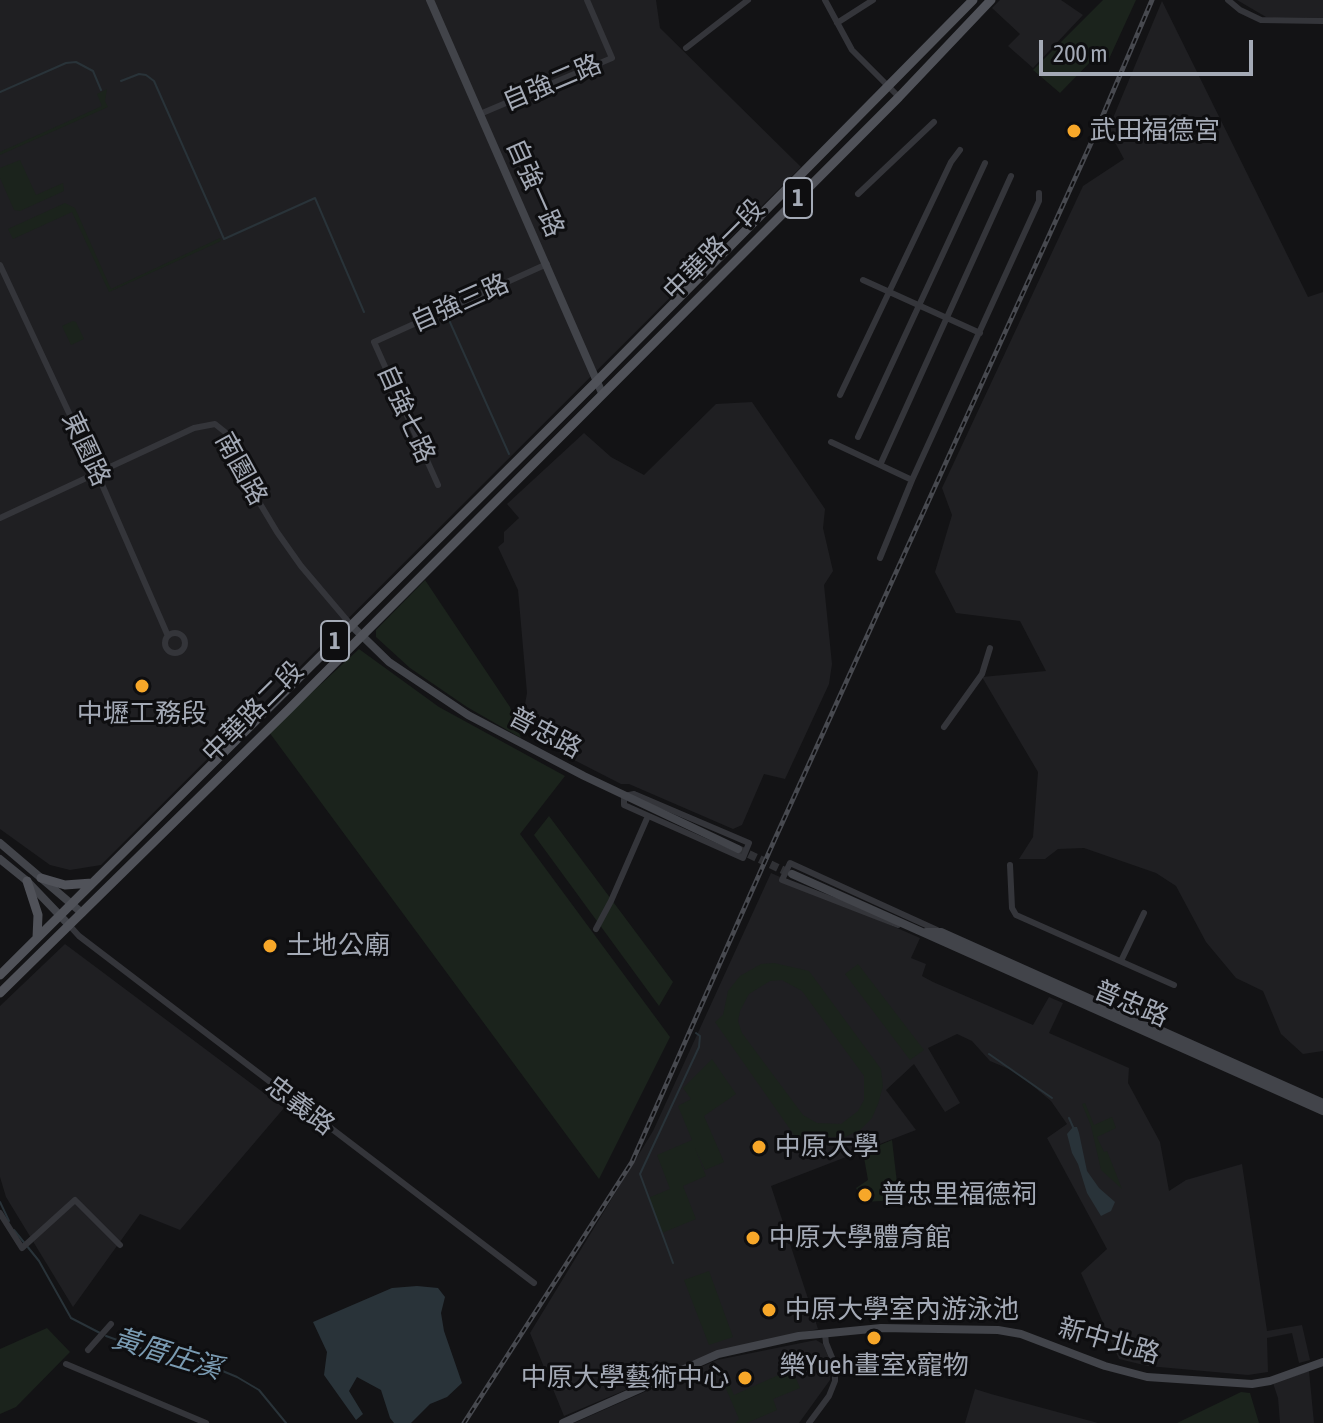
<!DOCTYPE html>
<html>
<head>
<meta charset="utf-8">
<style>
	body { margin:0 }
	#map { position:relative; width:1323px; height:1423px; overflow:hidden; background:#131315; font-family:"Asap Condensed",sans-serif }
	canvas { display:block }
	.scale { position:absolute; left:1039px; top:40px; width:214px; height:36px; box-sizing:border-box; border:4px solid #a4aab6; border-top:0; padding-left:10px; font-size:24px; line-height:28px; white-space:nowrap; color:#a4aab6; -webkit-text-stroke:6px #0e0e10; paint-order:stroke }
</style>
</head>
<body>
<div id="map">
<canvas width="1323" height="1423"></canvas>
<div class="scale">200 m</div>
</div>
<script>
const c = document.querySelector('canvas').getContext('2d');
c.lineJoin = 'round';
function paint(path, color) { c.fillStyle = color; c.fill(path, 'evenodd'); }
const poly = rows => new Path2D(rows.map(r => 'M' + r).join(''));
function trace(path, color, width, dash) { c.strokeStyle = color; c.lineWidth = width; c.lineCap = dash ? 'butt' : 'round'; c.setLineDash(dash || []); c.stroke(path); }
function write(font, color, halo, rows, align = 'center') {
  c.font = font + ' "Asap Condensed","Noto Sans TC",sans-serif'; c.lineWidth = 6; c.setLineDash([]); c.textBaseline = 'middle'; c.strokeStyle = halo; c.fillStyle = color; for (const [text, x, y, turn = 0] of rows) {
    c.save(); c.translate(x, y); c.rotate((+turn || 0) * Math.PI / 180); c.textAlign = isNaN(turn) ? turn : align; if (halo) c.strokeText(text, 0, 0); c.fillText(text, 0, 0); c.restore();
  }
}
paint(poly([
	[0,0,656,0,660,28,801,167,101,865,70,870,50,865,0,829],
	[1000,0,1061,0,1083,15,1033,68,1008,46,1020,34,992,8],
	[1237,0,1323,0,1323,18,1266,17],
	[1162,1,1308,297,1323,292,1323,1051,1303,1054,1281,1034,1263,991,1236,978,1206,942,1176,886,1156,873,1084,848,1058,849,1045,859,1019,859,1033,837,1038,772,982,677,1046,671,1020,621,956,613,935,572,952,515,942,488,1083,186,1124,159,1111,135,1100,143,1108,130],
	[752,402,825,509,823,528,833,571,824,585,832,664,829,684,785,779,764,774,742,825,733,829,629,784,621,784,541,743,525,704,527,693,518,590,498,547,504,542,504,532,519,518,507,504,584,433,611,457,644,475,716,404],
	[771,873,920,938,911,958,926,964,922,976,933,982,1033,1025,1049,997,1063,1003,1049,1033,1129,1068,1128,1083,1160,1142,1169,1191,1186,1180,1242,1164,1267,1331,1302,1325,1310,1360,1299,1363,1292,1333,1267,1338,1268,1372,1248,1375,1148,1366,1119,1359,1081,1273,1107,1249,1047,1138,1067,1124,1051,1101,1016,1072,990,1061,972,1041,957,1034,928,1048,960,1103,945,1112,914,1064,886,1090,916,1130,771,1186,818,1329,720,1350,564,1416,530,1333,653,1131],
	[65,944,284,1108,180,1230,140,1214,73,1307,6,1197,0,1177,0,1006],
	[816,1340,823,1344,830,1361,830,1380,799,1423,574,1423,717,1360],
	[1309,1371,1314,1423,1280,1423,1278,1398,1273,1383],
	[975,1389,991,1394,1098,1423,965,1423]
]), '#1f1f22');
paint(poly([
	[1103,0,1136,0,1108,61,1099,53,1060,93,1033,70],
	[107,89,105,101,108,107,0,155,0,152,102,106,97,94],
	[20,160,36,195,63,183,64,191,20,211,14,210,0,178,0,168],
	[65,203,75,208,111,289,220,238,221,241,109,292,72,212,13,239,8,229],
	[73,321,76,322,84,339,71,345,62,326],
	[425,580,510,707,521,738,467,707,410,668,376,637,376,630],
	[359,649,439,707,565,776,520,834,670,1037,599,1179,269,732],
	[549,816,673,982,659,1006,534,835],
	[774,963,809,971,881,1069,883,1086,878,1104,872,1118,860,1130,845,1137,825,1137,811,1132,799,1142,715,1022,723,1015,728,991,740,976,761,964],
	[782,980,802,991,864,1076,864,1100,858,1111,841,1124,817,1123,803,1115,742,1033,738,1021,740,1011,749,994,770,981],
	[858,964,924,1050,910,1060,845,974],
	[712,1059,736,1094,704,1116,724,1162,705,1170,695,1148,706,1176,683,1186,696,1219,662,1233,648,1198,670,1189,657,1155,692,1140,678,1106,691,1099,683,1088],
	[1085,1103,1094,1125,1112,1117,1116,1128,1097,1137,1104,1152,1107,1151,1122,1189,1101,1170,1091,1126,1082,1104],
	[892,1140,899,1200,863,1202,856,1188,868,1180,863,1152],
	[709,1271,733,1337,709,1345,684,1280],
	[47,1328,70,1352,16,1407,0,1414,0,1349],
	[792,1369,800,1388,773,1399,777,1410,747,1423,735,1423,739,1419,721,1377,725,1376,734,1395],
	[1241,1392,1250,1393,1259,1423,1177,1423]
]), '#1b231c');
paint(poly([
	[1073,1127,1077,1127,1079,1133,1087,1171,1099,1188,1115,1202,1111,1211,1101,1216,1087,1193,1078,1164,1072,1153,1067,1134],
	[417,1286,438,1288,445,1297,441,1313,444,1331,462,1383,447,1397,430,1404,411,1423,394,1423,390,1418,381,1390,357,1377,349,1391,363,1414,356,1420,324,1375,327,1352,313,1322,392,1288]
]), '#293339');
trace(poly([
	[121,81,139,74,146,75,154,81,224,239,315,198,364,312],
	[0,92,66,63,76,62,93,71,101,90],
	[449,320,509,454],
	[989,1054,1052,1098],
	[1069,1118,1073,1127],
	[0,1202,9,1221],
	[14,1230,39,1261,71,1318,100,1333],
	[673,1263,640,1174,699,1047,700,1036,696,1033],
	[106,1336,148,1351,194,1359,237,1377,259,1390,286,1423]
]), '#293339', 2);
trace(poly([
	[738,849,791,874]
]), '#303135', 8, [8, 4]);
trace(poly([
	[825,0,852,50,899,97],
	[1228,0,1240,10,1261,20,1323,21],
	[837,23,873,0],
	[686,48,748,0],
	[480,114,612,58,587,0],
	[858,194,934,122],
	[0,265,97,473,168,636],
	[863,280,980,333],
	[840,395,951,162,960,150],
	[858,437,985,163],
	[831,442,912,480],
	[881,463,1011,176],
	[438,485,374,342,547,264],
	[0,518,194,428,215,424,225,432,244,477,277,532,301,566,351,625],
	[880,558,912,480,1039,201,1039,193],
	'165 643a10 10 0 1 1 20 0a10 10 0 1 1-20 0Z',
	[944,727,982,674,990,648],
	[634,794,749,843,743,858,624,805,624,796,634,794],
	[1010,865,1012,908,1016,915,1174,985],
	[69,925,79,936,534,1283],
	[898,925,782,880,790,863,937,930],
	[596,929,611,901,648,816],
	[1121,961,1144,913],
	[0,1213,22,1248,75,1200,120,1245],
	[88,1350,111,1324],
	[66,1364,206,1423],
	[809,1423,829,1396,835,1381,835,1365,826,1343,825,1334]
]), '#34353a', 6);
trace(poly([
	[430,0,602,393],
	[351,625,389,662,468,715,584,776,738,849],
	[0,843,82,913],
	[0,859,27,881,69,925],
	[792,874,1323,1111],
	[926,932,941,932,1323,1103],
	[563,1423,718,1354,799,1336,881,1328,998,1330,1021,1334,1105,1366,1147,1377,1252,1384,1270,1381,1323,1362]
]), '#42444a', 8);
trace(poly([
	[41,878,65,885,92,883],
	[27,881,38,915,37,938],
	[0,975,598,380,973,0],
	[0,993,289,709,899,97,991,0]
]), '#505259', 9);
const rail = poly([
	[464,1423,632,1162,774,841,1092,141,1152,0]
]);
trace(rail, '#47494f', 5);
trace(rail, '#0e0e10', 2, [6]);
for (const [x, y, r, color] of [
	[1074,131,8,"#f7a729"],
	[142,686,8,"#f7a729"],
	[270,946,8,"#f7a729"],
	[759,1147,8,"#f7a729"],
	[865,1195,8,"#f7a729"],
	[753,1238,8,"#f7a729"],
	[769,1310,8,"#f7a729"],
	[874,1338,8,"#f7a729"],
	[745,1378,8,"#f7a729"]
]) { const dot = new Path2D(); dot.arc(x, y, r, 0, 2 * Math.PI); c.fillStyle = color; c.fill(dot); trace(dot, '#0e0e10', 3); }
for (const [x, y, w] of [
	[798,198,28],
	[335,641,28]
]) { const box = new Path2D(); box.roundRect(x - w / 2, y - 20, w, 40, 6); c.fillStyle = '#0e0e10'; c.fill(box); trace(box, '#a4aab6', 2); }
write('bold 24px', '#a4aab6', null, [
	["1",798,198],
	["1",335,641]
]);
write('26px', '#a4aab6', '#0e0e10', [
	["自強二路",552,83,-23],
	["自強一路",535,188,66],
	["中華路一段",714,250,-45],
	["自強三路",460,303,-24],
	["自強七路",406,414,66],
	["東園路",86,449,65],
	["南園路",241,469,61],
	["中華路二段",253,712,-45],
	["普忠路",545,733,28],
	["普忠路",1131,1004,23],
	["忠義路",300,1106,37],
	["新中北路",1109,1341,16]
]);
write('26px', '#a4aab6', '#0e0e10', [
	["武田福德宮",1090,131],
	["中壢工務段",142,714,"center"],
	["土地公廟",286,946],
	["中原大學",775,1147],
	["普忠里福德祠",881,1195],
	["中原大學體育館",769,1238],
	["中原大學室內游泳池",785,1310],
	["樂Yueh畫室x寵物",874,1366,"center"],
	["中原大學藝術中心",729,1378,"right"]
], 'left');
write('italic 28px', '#7a9bb2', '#0e0e10', [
	["黃厝庄溪",167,1354,17]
]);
</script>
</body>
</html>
